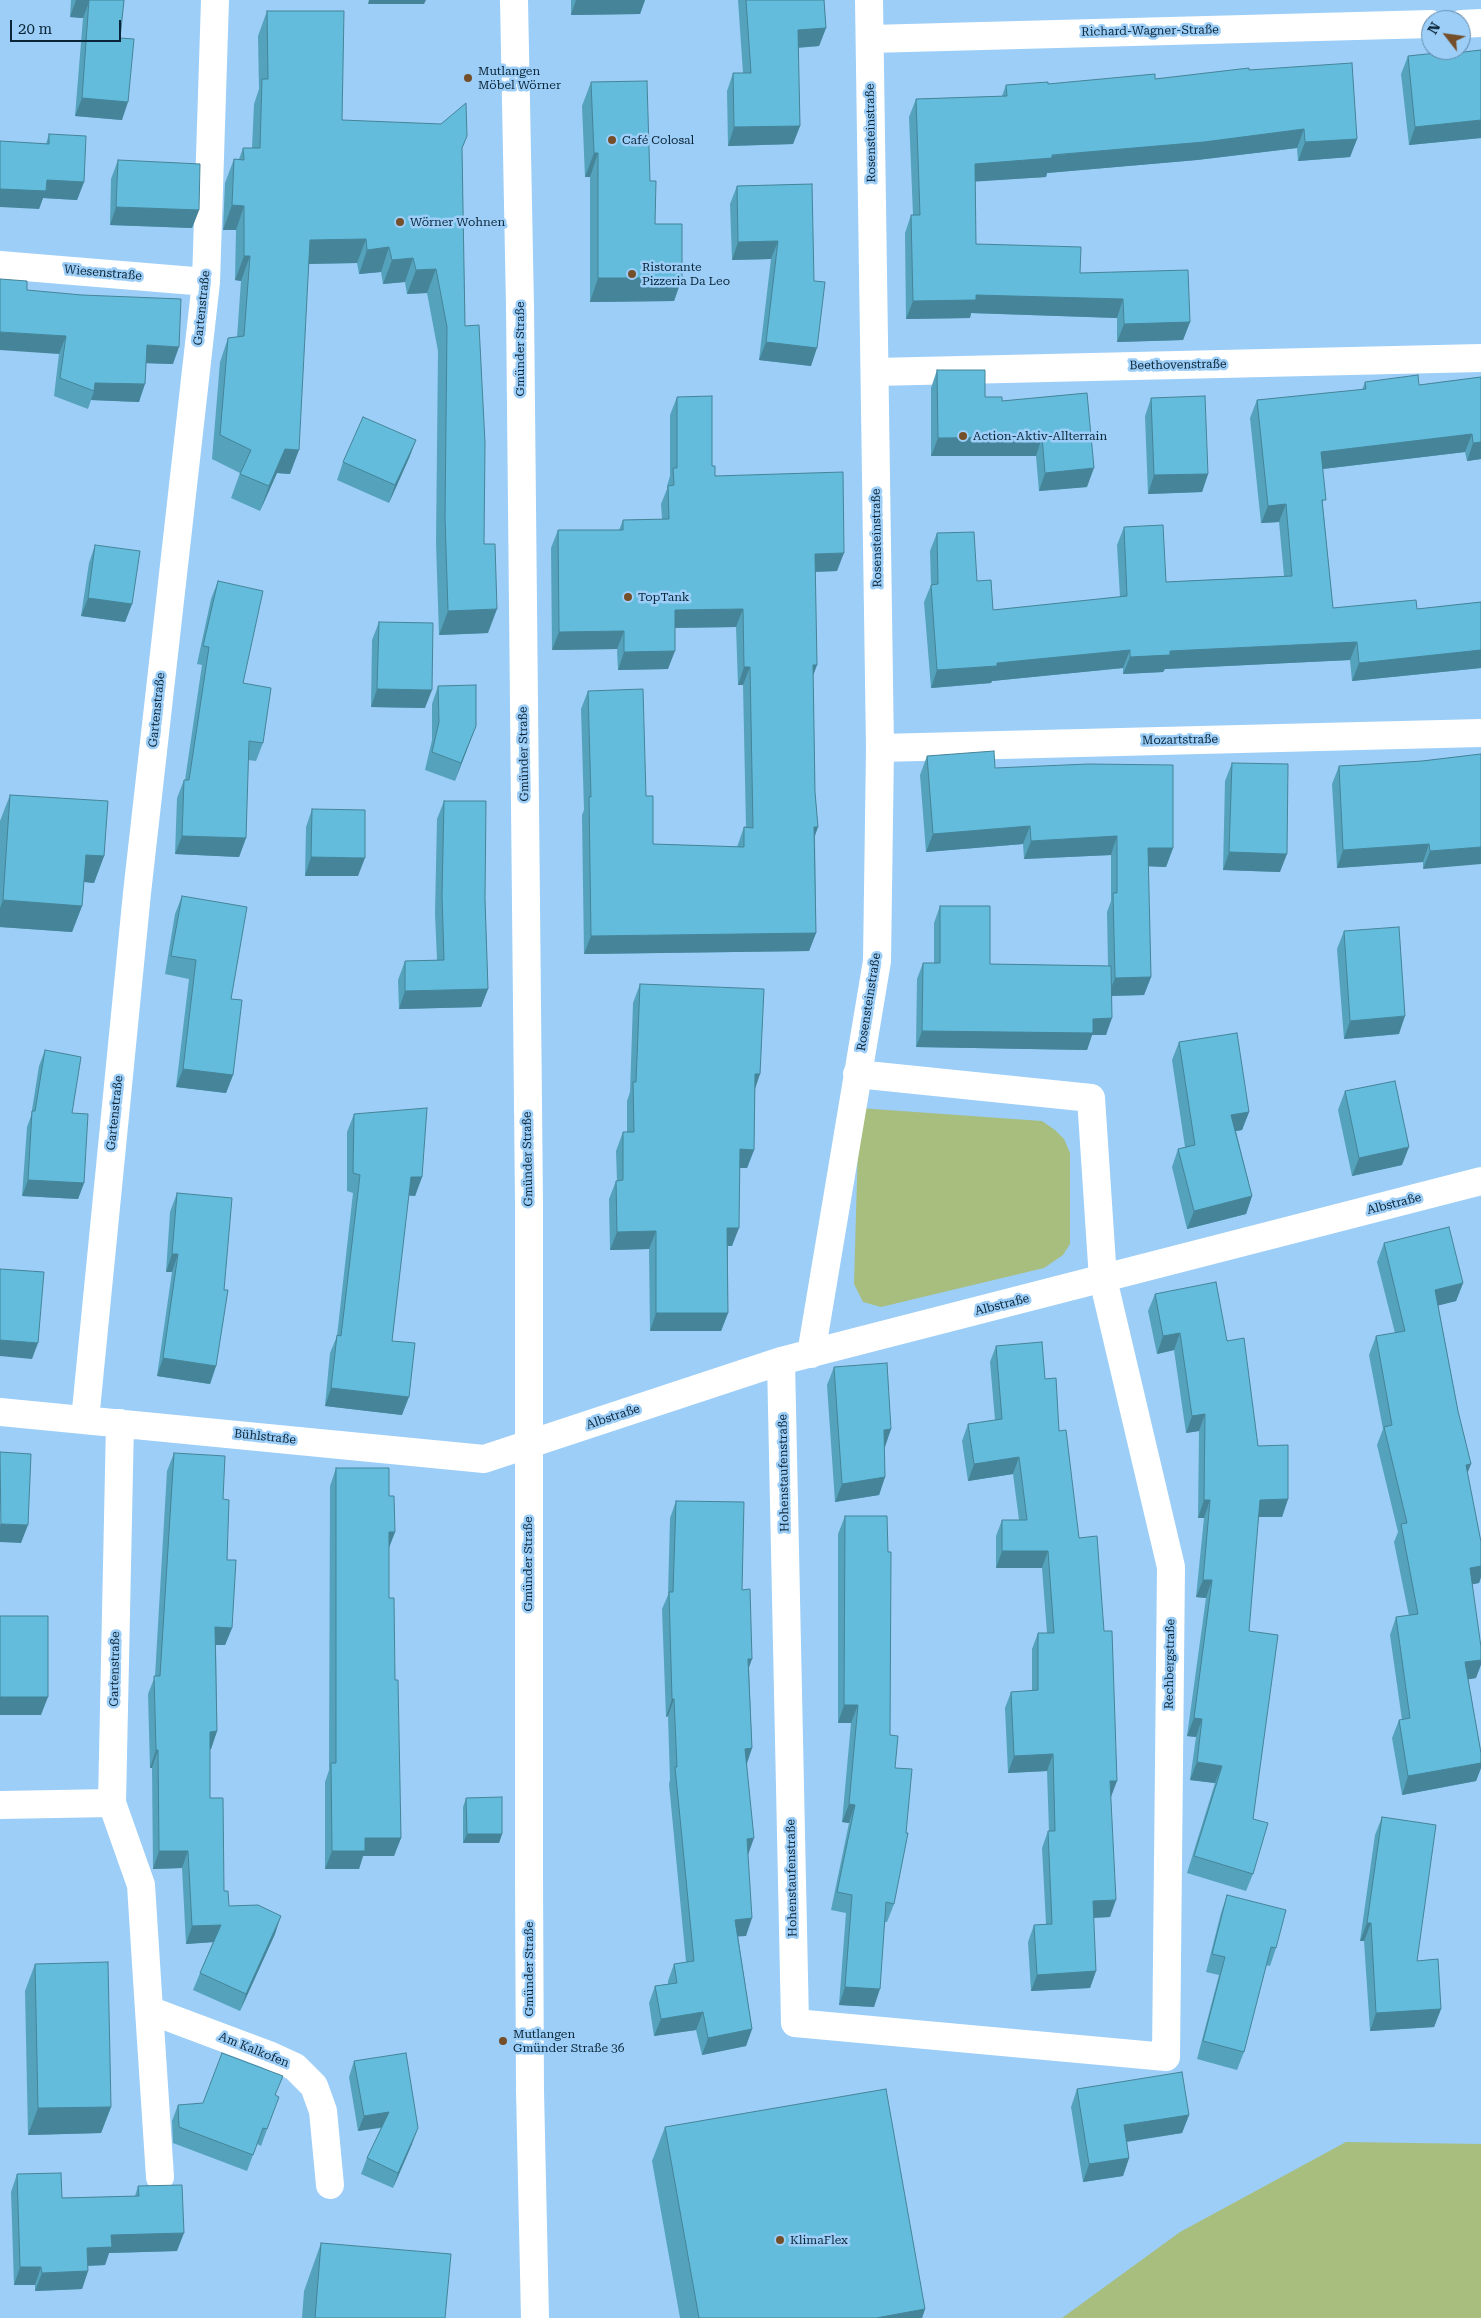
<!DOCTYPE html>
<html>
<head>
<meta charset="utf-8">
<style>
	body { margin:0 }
	#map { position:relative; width:1481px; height:2318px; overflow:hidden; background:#9ccef7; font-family:"Roboto Serif",serif }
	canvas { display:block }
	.north { position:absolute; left:1421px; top:10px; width:50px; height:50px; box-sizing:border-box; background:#9ccef7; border:1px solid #628aab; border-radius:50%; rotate:300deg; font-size:14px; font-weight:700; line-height:20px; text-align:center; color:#0b2538 }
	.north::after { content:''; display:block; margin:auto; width:18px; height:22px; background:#744f2a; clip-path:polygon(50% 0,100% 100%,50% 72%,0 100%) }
	.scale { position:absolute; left:10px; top:20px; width:111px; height:22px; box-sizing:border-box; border:2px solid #0b2538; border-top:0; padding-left:6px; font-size:15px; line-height:18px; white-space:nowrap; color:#0b2538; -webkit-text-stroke:4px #9ccef7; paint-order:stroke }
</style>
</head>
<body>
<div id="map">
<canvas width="1481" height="2318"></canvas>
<div class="north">N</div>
<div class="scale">20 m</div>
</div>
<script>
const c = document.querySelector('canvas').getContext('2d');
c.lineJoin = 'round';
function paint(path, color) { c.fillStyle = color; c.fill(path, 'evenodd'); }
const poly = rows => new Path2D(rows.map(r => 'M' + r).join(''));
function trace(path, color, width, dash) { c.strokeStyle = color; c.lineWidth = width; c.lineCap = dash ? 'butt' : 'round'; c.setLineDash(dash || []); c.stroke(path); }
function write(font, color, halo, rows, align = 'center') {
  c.font = font + ' "Roboto Serif",serif'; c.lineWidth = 5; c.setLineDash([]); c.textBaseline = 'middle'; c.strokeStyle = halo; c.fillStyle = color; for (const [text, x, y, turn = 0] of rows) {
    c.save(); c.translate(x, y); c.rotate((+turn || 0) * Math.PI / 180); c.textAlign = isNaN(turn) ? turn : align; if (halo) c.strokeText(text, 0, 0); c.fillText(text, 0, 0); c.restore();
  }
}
paint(poly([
	[859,1108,1042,1121,1055,1130,1064,1139,1070,1153,1070,1244,1063,1255,1044,1268,881,1307,863,1302,854,1284],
	[1346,2142,1481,2144,1481,2318,1062,2318,1180,2232]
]), '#a8be7f');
trace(poly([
	[514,0,520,306,529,1205,529,1878,530,2090,535,2318],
	[1461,24,1481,23],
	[870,39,1431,24],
	[0,265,206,282],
	[875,372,1481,358],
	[880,748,1481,733],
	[811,1354,877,961,880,748,869,0],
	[781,1361,795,2023,1166,2057,1171,1567,1103,1279,1091,1098,857,1074],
	[0,1412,484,1459,781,1361,1481,1181],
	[85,1420,137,893,206,282,215,0],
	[120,1423,112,1803,141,1885,149,2010,269,2055,295,2067,314,2086,323,2111,330,2185],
	[0,1805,112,1803],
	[149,2010,160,2177]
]), '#fff', 28);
paint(poly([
	[71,0,124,0,120,38,122,120,75,116,83,18,70,17],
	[571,0,645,0,640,14,571,15],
	[738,0,824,0,826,28,819,46,798,48,800,126,793,144,728,146,727,91,733,73,743,73],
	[267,11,342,120,462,151,465,326,484,544,488,633,439,635,436,543,438,351,427,293,407,294,405,282,383,284,381,272,359,274,357,263,309,264,290,474,277,473,260,511,231,498,240,473,212,459,220,362,228,338,237,337,241,281,235,280,236,230,223,230,225,183,234,159,239,159,243,148,252,148,254,104,259,89,258,36],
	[1481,50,1481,138,1409,145,1401,74,1408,56,1455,53],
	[1249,70,1357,139,1350,157,1298,161,1297,148,1197,160,1047,173,1046,177,975,181,976,244,1080,273,1190,322,1183,340,1117,342,1117,318,971,313,970,318,906,319,905,233,911,215,913,215,909,117,916,99,1002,96,1006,85,1048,84,1155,79],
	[591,82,650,181,655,224,682,278,674,301,590,302,590,177,585,177,582,106],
	[49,134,84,182,77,200,43,198,39,209,46,144],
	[118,160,199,210,192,228,110,225,111,179],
	[812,184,811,366,759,360,771,259,732,260,730,204,737,186],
	[27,290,173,364,146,363,139,402,91,400,88,409,54,396,59,354],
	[937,370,985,397,1002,401,1087,393,1087,487,1039,491,1036,456,931,456,931,388],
	[1481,377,1481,459,1467,461,1465,452,1323,469,1323,507,1333,608,1417,609,1481,602,1481,668,1352,681,1350,660,1165,669,1163,672,1123,674,1123,668,992,681,991,683,931,688,924,602,931,585,930,551,937,533,977,581,993,610,1120,597,1117,545,1124,527,1166,582,1284,576,1279,522,1261,523,1250,418,1257,400,1362,390,1365,382,1419,385],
	[677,397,712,466,715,476,837,571,815,572,817,665,813,676,815,792,818,827,815,836,816,933,809,951,584,954,582,815,584,810,581,709,588,691,646,796,653,844,737,847,744,827,746,827,743,685,738,685,736,627,675,628,668,669,618,670,617,649,552,650,551,548,558,530,619,530,623,520,662,519,661,504,667,489,667,486,670,476,670,415],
	[1151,398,1208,474,1202,492,1148,494,1145,416],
	[416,440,409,458,389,503,337,480,343,462],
	[95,545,132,604,125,622,81,616,89,563],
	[218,581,243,683,263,743,256,761,248,760,246,838,239,857,175,854,177,798,184,780,185,780,202,665,197,664,211,599],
	[379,622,425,708,371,707,372,640],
	[438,686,476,726,455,781,425,770,432,740,432,704],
	[1481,754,1423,869,1423,862,1337,868,1332,784,1339,766,1422,761],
	[927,756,995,768,1173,848,1166,867,1148,866,1151,977,1144,995,1111,996,1106,1035,1092,1035,1087,1050,916,1047,917,979,923,963,934,963,934,923,940,906,990,964,1108,966,1107,912,1111,901,1111,855,1024,859,1023,844,926,852,920,775],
	[1232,763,1280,872,1223,870,1225,781],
	[10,795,104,856,94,883,84,882,82,906,72,932,0,927,0,821],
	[444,801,485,899,488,989,481,1007,399,1009,398,980,405,961,437,960,435,914,437,819],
	[312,809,358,876,305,876,306,827],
	[182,896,233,1075,226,1093,176,1087,189,979,165,974,175,914],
	[1344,931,1399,1034,1344,1039,1337,949],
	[640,984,755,1090,754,1150,747,1168,740,1168,732,1246,728,1246,728,1313,721,1331,650,1331,649,1249,610,1250,609,1199,616,1181,617,1181,616,1151,623,1132,627,1132,627,1101,630,1092,633,1003],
	[1179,1042,1249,1112,1242,1130,1236,1131,1252,1196,1246,1214,1187,1229,1172,1167,1178,1149,1185,1147,1172,1060],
	[45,1050,72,1113,84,1183,78,1199,22,1196,27,1127,31,1116,39,1066],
	[1345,1091,1402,1165,1352,1176,1338,1110],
	[354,1114,422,1177,415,1196,408,1195,392,1341,402,1415,325,1406,330,1353,337,1336,353,1193,347,1191,347,1132],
	[177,1193,216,1366,210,1384,157,1376,172,1272,166,1272,170,1212],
	[1384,1243,1463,1283,1456,1301,1438,1305,1458,1411,1471,1464,1467,1473,1481,1542,1481,1577,1479,1583,1472,1584,1476,1678,1468,1679,1481,1753,1481,1768,1476,1781,1402,1795,1392,1738,1399,1720,1402,1720,1390,1635,1396,1617,1409,1616,1394,1542,1398,1532,1377,1445,1383,1429,1369,1355,1376,1336,1395,1333,1377,1262],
	[1155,1294,1227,1341,1258,1446,1288,1499,1282,1517,1258,1517,1249,1631,1253,1819,1253,1874,1246,1891,1187,1873,1215,1783,1190,1780,1196,1737,1187,1736,1206,1598,1196,1597,1204,1518,1198,1518,1199,1431,1186,1433,1174,1350,1157,1354,1148,1311],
	[996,1346,1045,1379,1059,1431,1111,1797,1110,1917,1093,1918,1096,1971,1090,1988,1031,1991,1028,1942,1034,1925,1046,1924,1042,1848,1048,1831,1049,1831,1047,1771,1008,1773,1005,1708,1011,1692,1032,1691,1032,1649,1038,1633,1047,1633,1042,1568,996,1568,996,1536,1002,1520,1019,1520,1013,1474,968,1481,962,1441,968,1424,995,1420,990,1362],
	[834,1367,891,1429,884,1447,885,1477,879,1495,835,1502,827,1385],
	[174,1453,223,1499,232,1628,225,1645,216,1645,217,1731,211,1749,210,1749,210,1798,224,1891,229,1906,275,1934,240,2011,193,1990,200,1973,213,1942,186,1944,182,1868,153,1869,152,1768,150,1768,148,1694,155,1676,167,1471],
	[336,1468,389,1496,395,1532,389,1548,389,1598,395,1680,401,1838,394,1856,363,1856,359,1869,325,1869,325,1782,329,1770,330,1486],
	[676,1501,742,1590,749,1668,752,1748,747,1764,748,1855,746,1936,738,1936,752,2029,746,2046,702,2055,696,2030,654,2036,649,2003,655,1986,668,1984,668,1981,674,1964,686,1962,669,1784,670,1780,668,1716,666,1717,662,1609,668,1595,670,1518],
	[845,1516,890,1735,895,1768,894,1904,887,1922,885,1922,874,2007,839,2005,846,1913,831,1910,849,1823,842,1822,851,1723,838,1723,838,1534],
	[466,1798,502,1834,499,1843,463,1843,463,1807],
	[1382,1817,1417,1961,1441,2009,1434,2027,1370,2031,1364,1941,1360,1941,1375,1835],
	[1227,1895,1276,1948,1270,1966,1266,1965,1244,2052,1237,2070,1197,2059,1219,1975,1206,1972,1221,1913],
	[35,1964,111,2107,101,2133,28,2135,25,1991],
	[354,2061,412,2144,393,2188,361,2174,367,2158,381,2128,358,2131,349,2077],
	[1077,2089,1189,2115,1182,2133,1127,2142,1129,2158,1123,2176,1083,2182,1071,2107],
	[178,2105,273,2113,261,2146,257,2144,247,2171,173,2143,172,2121],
	[665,2127,925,2309,922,2318,680,2318,652,2161],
	[17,2174,62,2198,135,2196,138,2186,177,2251,109,2253,105,2265,88,2266,88,2271,82,2289,35,2291,35,2285,14,2285,11,2192],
	[321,2243,445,2318,302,2318,304,2291]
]), '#55a2bc');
paint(poly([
	[76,0,90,0,83,18,70,17],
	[369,0,426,0,424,4,368,4],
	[576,0,645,0,640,14,571,15],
	[826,28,819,46,791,48,798,30],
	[82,98,128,102,122,120,75,116],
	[1481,120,1481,138,1409,145,1415,127],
	[800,126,793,144,728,146,734,127],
	[1304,129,1297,148,1197,160,1047,173,1046,177,969,182,975,164],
	[1357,139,1350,157,1298,161,1305,142],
	[594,153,598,153,590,177,585,177],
	[47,180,84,182,77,200,43,198,39,209,0,207,0,189],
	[232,205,244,206,236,230,223,230],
	[116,207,199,210,192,228,110,225],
	[366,239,357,263,301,264,310,240],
	[778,241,771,259,732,260,738,242],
	[389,247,381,272,359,274,367,250],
	[244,256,250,256,241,281,235,280],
	[413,258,405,282,383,284,392,260],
	[436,269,427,293,407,294,416,270],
	[598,278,682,278,674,301,590,302],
	[976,295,1123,299,1117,318,971,313,970,318,906,319,913,301],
	[1190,322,1183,340,1117,342,1124,324],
	[0,332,66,336,59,354,0,350],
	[766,342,817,348,811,366,759,360],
	[147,345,179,347,173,364,140,363],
	[95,383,145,384,139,402,91,400,94,391],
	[1472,434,1465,452,1314,470,1321,452],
	[1042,437,1036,456,931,456,938,438],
	[416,440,409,458,389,503,395,485],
	[1481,442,1481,459,1467,461,1473,443],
	[285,449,299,450,290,474,277,473,260,511,269,486],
	[1094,468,1087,487,1039,491,1045,473],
	[1208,474,1202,492,1148,494,1154,475],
	[1286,504,1279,522,1261,523,1268,506],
	[844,553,837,571,808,572,815,554],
	[88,598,132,604,125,622,81,616],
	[497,609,488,633,439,635,448,611],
	[743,609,736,627,668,628,675,610],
	[624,631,617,649,552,650,559,632],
	[1357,642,1350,660,1165,669,1163,672,1123,674,1130,657,1170,651],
	[1130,650,1123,668,992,681,991,683,931,688,937,670,997,663],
	[1481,650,1481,668,1352,681,1359,663],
	[675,651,668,669,618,670,624,652],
	[813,665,817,665,810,683],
	[744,667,750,667,743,685,738,685],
	[377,689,432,690,425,708,371,707],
	[476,726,469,744,455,781,461,763],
	[1030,826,1023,844,926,852,933,834],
	[814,827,818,827,811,845],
	[182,836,246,838,239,857,175,854],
	[1117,836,1111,855,1024,859,1031,841],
	[1429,844,1423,862,1337,868,1343,850],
	[1481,847,1481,864,1423,869,1430,851],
	[1148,848,1173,848,1166,867,1141,866],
	[1229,852,1287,854,1280,872,1223,870],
	[86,855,104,856,94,883,76,881],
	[311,857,365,858,358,876,305,876],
	[3,900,82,906,72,932,0,927,0,908],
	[816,933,809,951,584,954,591,936],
	[1151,977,1144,995,1108,996,1115,978],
	[488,989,481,1007,399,1009,405,991],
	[1405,1016,1399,1034,1344,1039,1350,1021],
	[1112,1018,1106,1035,1092,1035,1087,1050,916,1047,922,1031,1093,1019],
	[183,1069,233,1075,226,1093,176,1087],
	[755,1074,760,1074,754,1092],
	[1249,1112,1242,1130,1225,1133,1231,1115],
	[1409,1147,1402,1165,1352,1176,1359,1158],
	[740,1149,754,1150,747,1168,733,1168],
	[411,1177,422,1177,415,1196,404,1195],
	[28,1180,84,1183,78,1199,22,1196],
	[1252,1196,1246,1214,1187,1229,1194,1211],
	[727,1228,739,1228,732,1246,721,1246],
	[656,1231,649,1249,610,1250,617,1232],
	[172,1254,178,1254,172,1272,166,1272],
	[1463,1283,1456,1301,1429,1308,1435,1290],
	[656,1313,728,1313,721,1331,650,1331],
	[1180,1333,1174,1350,1157,1354,1163,1336],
	[0,1340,38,1343,32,1359,0,1356],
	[163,1358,216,1366,210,1384,157,1376],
	[331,1388,409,1397,402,1415,325,1406],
	[1205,1414,1199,1431,1186,1433,1192,1416],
	[891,1429,885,1447,877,1448,884,1430],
	[1019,1457,1013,1474,968,1481,974,1464],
	[1471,1464,1464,1482,1466,1465],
	[885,1477,879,1495,835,1502,842,1484],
	[1288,1499,1282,1517,1254,1517,1260,1500],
	[1204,1500,1210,1500,1204,1518,1198,1518],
	[1,1524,28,1525,21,1543,0,1542,0,1527],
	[389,1532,395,1532,388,1550],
	[1002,1551,1048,1551,1042,1568,996,1568],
	[1481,1566,1481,1577,1479,1583,1463,1586,1470,1568],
	[1203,1580,1212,1580,1206,1598,1196,1597],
	[215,1627,232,1628,225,1645,209,1645],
	[748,1659,752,1659,746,1676],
	[1481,1660,1481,1665,1476,1678,1459,1681,1465,1662],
	[0,1697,48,1697,41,1715,0,1715],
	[672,1699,674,1699,668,1716,666,1717],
	[844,1705,858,1705,851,1723,838,1723],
	[1194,1718,1202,1719,1196,1737,1187,1736],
	[217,1731,211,1749,203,1750,210,1732],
	[752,1748,746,1765,745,1749],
	[156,1750,158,1750,152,1768,150,1768],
	[1053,1754,1047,1771,1008,1773,1014,1756],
	[1197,1762,1222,1766,1215,1783,1190,1780],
	[1481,1763,1481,1768,1476,1781,1402,1795,1408,1776],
	[1110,1781,1117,1781,1111,1797],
	[849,1804,855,1805,849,1823,842,1822],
	[467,1834,502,1834,499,1843,463,1843],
	[365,1838,401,1838,394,1856,363,1856,359,1869,325,1869,332,1851],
	[754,1838,748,1855,747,1839],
	[159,1851,188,1851,182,1868,153,1869],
	[1116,1900,1110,1917,1087,1918,1093,1901],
	[281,1916,275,1934,240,2011,246,1994],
	[752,1918,746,1936,729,1937,735,1920],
	[1367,1923,1371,1923,1364,1941,1360,1941],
	[221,1925,215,1942,186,1944,192,1926],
	[1096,1971,1090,1988,1031,1991,1037,1975],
	[845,1987,880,1989,874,2007,839,2005],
	[1441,2009,1434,2027,1370,2031,1376,2013],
	[703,2012,696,2030,654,2036,661,2019],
	[752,2029,746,2046,702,2055,708,2038],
	[111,2107,101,2133,28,2135,38,2108],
	[389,2112,383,2127,358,2131,364,2116],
	[1189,2115,1182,2133,1117,2143,1124,2125],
	[418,2128,412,2144,393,2188,398,2173],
	[1129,2158,1123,2176,1083,2182,1089,2164],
	[184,2233,177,2251,109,2253,105,2265,81,2266,87,2248,111,2235],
	[20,2267,41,2267,35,2285,14,2285],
	[88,2271,82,2289,35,2291,42,2273],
	[925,2309,922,2318,876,2318]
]), '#458499');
const building = poly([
	[89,0,124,0,120,38,134,39,128,102,82,98,89,0],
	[746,0,824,0,826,28,798,30,800,126,734,127,733,73,751,73,746,0],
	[267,11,344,11,342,120,441,124,466,103,467,136,462,148,465,326,479,325,485,443,484,544,495,544,497,609,448,611,445,518,447,327,436,269,416,270,413,258,392,260,389,247,367,250,366,239,310,240,299,450,285,449,269,486,240,474,251,450,220,435,228,338,244,336,250,256,244,256,244,206,232,205,234,159,244,160,243,148,260,148,262,79,268,79,267,11],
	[1481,50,1481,120,1415,127,1408,56,1455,51,1455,53,1481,50],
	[1352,63,1357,139,1305,142,1304,129,1204,142,1052,155,1052,158,975,164,976,244,1081,247,1080,273,1188,270,1190,322,1124,324,1123,299,976,295,976,300,913,301,911,215,920,215,916,99,1007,96,1006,85,1048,82,1048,84,1155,74,1155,79,1249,68,1249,70,1352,63],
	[647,81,650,181,656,181,655,224,682,224,682,278,598,278,598,153,594,153,591,82,647,81],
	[49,134,86,136,84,182,47,180,46,191,0,189,0,141,49,144,49,134],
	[118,160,200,164,199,210,116,207,118,160],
	[812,184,814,281,825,282,817,348,766,342,778,241,738,242,737,186,812,184],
	[0,279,27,281,27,290,82,295,181,299,179,347,147,345,145,384,95,383,94,391,60,378,66,336,0,332,0,279],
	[937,370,985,370,985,397,1002,397,1002,401,1087,393,1094,468,1045,473,1042,437,938,438,937,370],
	[1418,375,1419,385,1481,377,1481,442,1473,443,1472,434,1321,452,1326,500,1322,500,1333,608,1416,600,1417,609,1481,602,1481,650,1359,663,1357,642,1170,651,1170,655,1130,657,1130,650,997,663,997,666,937,670,931,585,938,584,937,533,974,532,977,581,991,580,993,610,1127,596,1124,527,1163,525,1166,582,1292,576,1286,504,1268,506,1257,400,1366,389,1365,382,1418,375],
	[712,396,712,466,715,466,715,476,843,472,844,553,815,554,817,665,813,665,815,792,818,827,814,827,816,933,591,936,589,797,591,797,588,691,643,689,646,796,653,796,653,844,744,847,744,827,753,828,750,667,744,667,743,609,675,610,675,651,624,652,624,631,559,632,558,530,623,530,623,520,669,519,668,486,674,485,673,468,677,468,677,397,712,396],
	[1205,396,1208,474,1154,475,1151,398,1205,396],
	[363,417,416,440,395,485,343,462,363,417],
	[95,545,140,551,132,604,88,598,95,545],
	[218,581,263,591,243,683,271,688,263,743,249,741,246,838,182,836,184,780,189,780,209,647,203,646,218,581],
	[379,622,433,623,432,690,377,689,379,622],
	[476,685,476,726,461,763,432,752,439,722,438,686,476,685],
	[994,751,995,768,1088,764,1173,765,1173,848,1148,848,1151,977,1115,978,1113,893,1117,893,1117,836,1031,841,1030,826,933,834,927,756,994,751],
	[1481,754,1481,847,1430,851,1429,844,1343,850,1339,766,1422,761,1481,754],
	[1232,763,1288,764,1287,854,1229,852,1232,763],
	[10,795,108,801,104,856,86,855,82,906,3,900,10,795],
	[444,801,486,801,485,899,488,989,405,991,405,961,444,960,442,896,444,801],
	[312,809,365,810,365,858,311,857,312,809],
	[182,896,247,907,231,999,242,1000,233,1075,183,1069,196,960,171,956,182,896],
	[940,906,990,906,990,964,1111,966,1112,1018,1093,1019,1093,1033,922,1031,923,963,940,963,940,906],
	[1399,927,1405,1016,1350,1021,1344,931,1399,927],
	[640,984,764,989,760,1074,755,1074,754,1150,740,1149,739,1228,727,1228,728,1313,656,1313,656,1231,617,1232,616,1181,623,1180,623,1132,634,1132,633,1082,636,1082,640,984],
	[1237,1033,1249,1112,1231,1115,1252,1196,1194,1211,1178,1149,1195,1145,1179,1042,1237,1033],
	[45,1050,81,1057,72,1113,88,1114,84,1183,28,1180,32,1111,35,1111,45,1050],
	[1395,1081,1409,1147,1359,1158,1345,1091,1395,1081],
	[427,1108,422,1177,411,1177,392,1341,415,1343,409,1397,331,1388,337,1335,341,1336,360,1175,353,1173,354,1114,427,1108],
	[177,1193,232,1198,224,1290,228,1290,216,1366,163,1358,178,1254,172,1254,177,1193],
	[1449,1227,1463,1283,1435,1290,1458,1411,1471,1464,1466,1465,1481,1542,1481,1566,1470,1568,1481,1647,1481,1660,1465,1662,1481,1753,1481,1763,1408,1776,1399,1720,1410,1718,1396,1617,1418,1614,1401,1524,1407,1523,1384,1427,1392,1425,1376,1336,1405,1331,1384,1243,1449,1227],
	[0,1269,44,1272,38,1343,0,1340,0,1269],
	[1216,1282,1227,1341,1244,1338,1258,1446,1288,1445,1288,1499,1260,1500,1249,1631,1278,1635,1253,1819,1268,1823,1253,1874,1194,1856,1222,1766,1197,1762,1202,1719,1194,1718,1212,1580,1203,1580,1210,1500,1204,1500,1205,1414,1192,1416,1180,1333,1163,1336,1155,1294,1216,1282],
	[1042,1342,1045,1379,1056,1378,1059,1431,1066,1430,1079,1538,1097,1536,1104,1631,1112,1631,1117,1781,1110,1781,1116,1900,1093,1901,1096,1971,1037,1975,1034,1925,1052,1924,1048,1831,1055,1831,1053,1754,1014,1756,1011,1692,1038,1690,1038,1633,1054,1633,1048,1551,1002,1551,1002,1520,1027,1520,1019,1457,974,1464,968,1424,1002,1419,996,1346,1042,1342],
	[887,1363,891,1429,884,1430,885,1477,842,1484,834,1367,887,1363],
	[0,1452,31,1454,28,1525,1,1524,1,1533,0,1452],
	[174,1453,225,1456,223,1499,229,1500,227,1560,236,1560,232,1628,215,1627,217,1731,210,1732,210,1798,223,1798,224,1891,228,1891,229,1906,258,1905,281,1916,246,1994,200,1973,221,1925,192,1926,188,1851,159,1851,158,1750,156,1750,154,1676,160,1676,174,1453],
	[336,1468,389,1468,389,1496,394,1496,395,1532,389,1532,389,1598,394,1598,395,1680,398,1680,401,1838,365,1838,365,1851,332,1851,331,1763,336,1763,336,1468],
	[676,1501,744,1502,742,1590,750,1589,752,1659,748,1659,752,1748,745,1749,754,1838,747,1839,752,1918,735,1920,752,2029,708,2038,703,2012,661,2019,655,1986,677,1983,674,1964,694,1961,675,1767,677,1767,674,1699,672,1699,669,1592,673,1592,676,1501],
	[845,1516,887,1516,888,1552,891,1552,890,1735,898,1736,895,1768,912,1769,906,1833,908,1833,894,1904,886,1902,880,1989,845,1987,852,1895,837,1892,855,1805,849,1804,858,1705,844,1705,845,1516],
	[0,1616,48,1616,48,1697,0,1697,0,1616],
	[502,1797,502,1834,467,1834,466,1798,502,1797],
	[1382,1817,1436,1825,1417,1961,1438,1959,1441,2009,1376,2013,1371,1923,1367,1923,1382,1817],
	[1227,1895,1286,1910,1276,1948,1271,1947,1244,2052,1203,2041,1225,1957,1212,1954,1227,1895],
	[108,1962,111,2107,38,2108,35,1964,108,1962],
	[222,2053,283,2076,275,2095,279,2097,267,2129,263,2128,253,2155,179,2127,178,2105,203,2103,222,2053],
	[406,2053,418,2128,398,2173,367,2158,389,2112,364,2116,354,2061,406,2053],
	[1182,2072,1189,2115,1124,2125,1129,2158,1089,2164,1077,2089,1182,2072],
	[886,2089,925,2309,876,2318,699,2318,665,2127,886,2089],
	[61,2173,62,2198,139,2196,138,2186,182,2185,184,2233,111,2235,112,2247,87,2248,88,2271,42,2273,41,2267,20,2267,17,2174,61,2173],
	[321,2243,451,2254,445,2318,315,2318,321,2243]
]);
paint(building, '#63bcdb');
trace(building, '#458499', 1);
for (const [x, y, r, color] of [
	[468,78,5,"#744f2a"],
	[612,140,5,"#744f2a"],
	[400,222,5,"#744f2a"],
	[632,274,5,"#744f2a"],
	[963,436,5,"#744f2a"],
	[628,597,5,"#744f2a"],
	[503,2041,5,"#744f2a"],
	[780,2240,5,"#744f2a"]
]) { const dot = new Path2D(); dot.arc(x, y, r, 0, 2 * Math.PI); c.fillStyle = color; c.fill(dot); trace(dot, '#9ccef7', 2); }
write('12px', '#0b2538', '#9ccef7', [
	["Richard-Wagner-Straße",1150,31,-1],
	["Rosensteinstraße",871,133,-91],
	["Wiesenstraße",103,273,5],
	["Gartenstraße",202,308,-84],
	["Gmünder Straße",520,349,-90],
	["Beethovenstraße",1178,365,-1],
	["Rosensteinstraße",877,538,-91],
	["Gartenstraße",157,710,-84],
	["Mozartstraße",1180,740,-1],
	["Gmünder Straße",524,754,-91],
	["Rosensteinstraße",869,1002,-81],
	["Gartenstraße",115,1113,-84],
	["Gmünder Straße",528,1159,-91],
	["Albstraße",1394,1204,-14],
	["Albstraße",1002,1305,-14],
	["Albstraße",613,1417,-18],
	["Bühlstraße",265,1437,6],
	["Hohenstaufenstraße",784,1473,-91],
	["Gmünder Straße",528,1564,-90],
	["Rechbergstraße",1170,1664,-89],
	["Gartenstraße",115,1669,-89],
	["Hohenstaufenstraße",792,1878,-91],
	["Gmünder Straße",529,1969,-90],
	["Am Kalkofen",254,2050,22]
]);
write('12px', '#0b2538', '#9ccef7', [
	["Mutlangen",478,71],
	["Möbel Wörner",478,85],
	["Café Colosal",622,140],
	["Wörner Wohnen",410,222],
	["Ristorante",642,267],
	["Pizzeria Da Leo",642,281],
	["Action-Aktiv-Allterrain",973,436],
	["TopTank",638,597],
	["Mutlangen",513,2034],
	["Gmünder Straße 36",513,2048],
	["KlimaFlex",790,2240]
], 'left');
</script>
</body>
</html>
